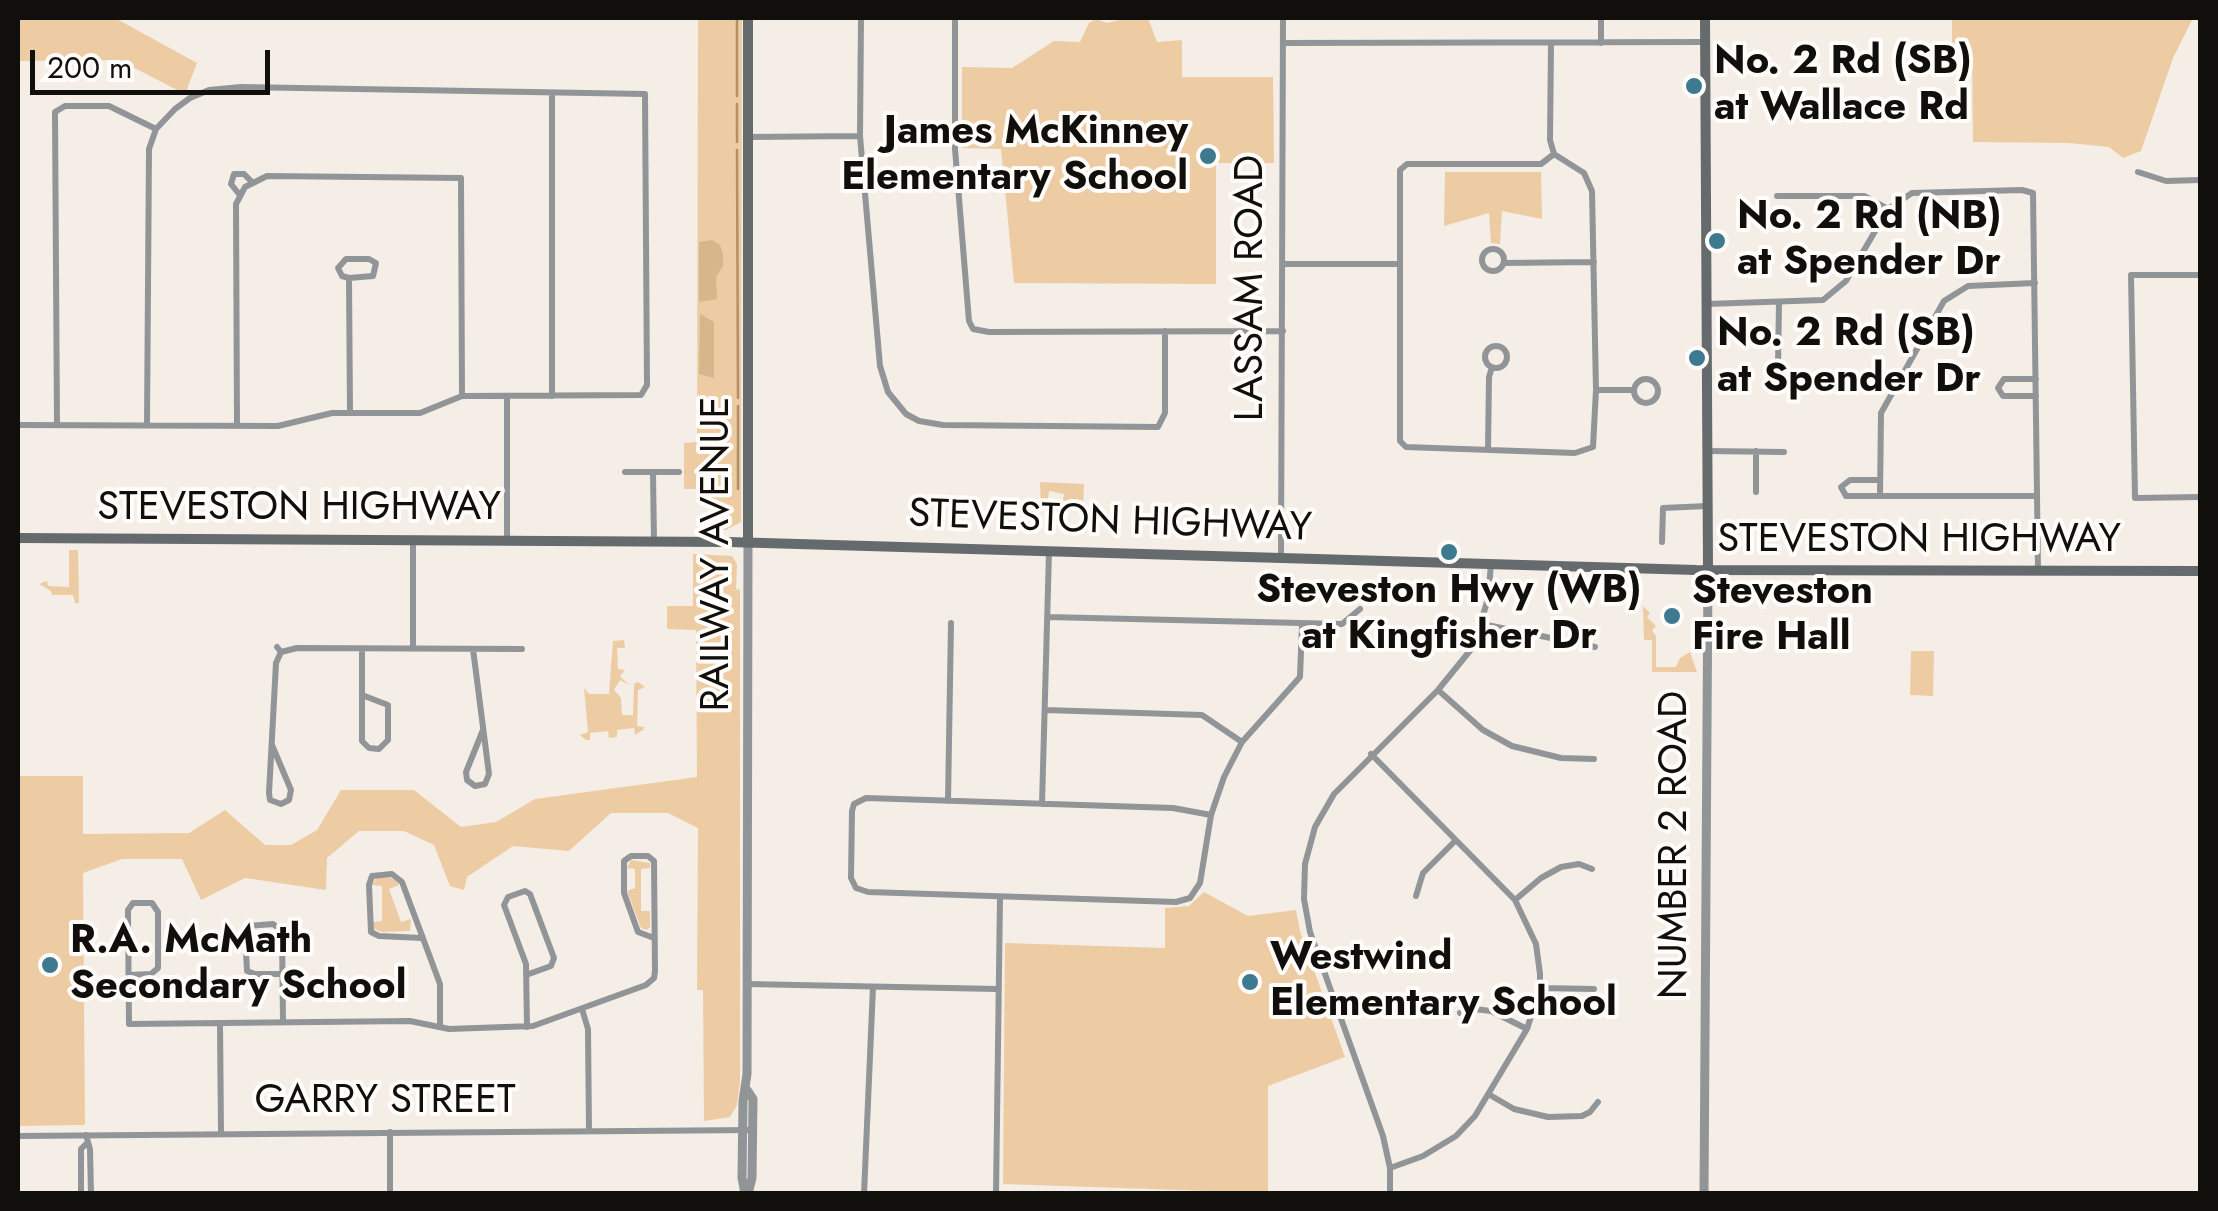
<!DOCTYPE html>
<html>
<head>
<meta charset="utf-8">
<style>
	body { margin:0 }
	#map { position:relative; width:2218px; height:1211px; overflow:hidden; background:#f4eee7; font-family:Jost,sans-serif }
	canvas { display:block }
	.frame { position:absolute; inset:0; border:20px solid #110f0c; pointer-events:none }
	.scale { position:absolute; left:30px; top:50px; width:240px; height:45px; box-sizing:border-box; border:5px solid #110f0c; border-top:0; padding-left:12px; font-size:30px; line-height:35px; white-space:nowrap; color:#110f0c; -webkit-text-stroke:8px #fffcf9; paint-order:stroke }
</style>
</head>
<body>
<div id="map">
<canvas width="2218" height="1211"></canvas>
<div class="frame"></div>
<div class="scale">200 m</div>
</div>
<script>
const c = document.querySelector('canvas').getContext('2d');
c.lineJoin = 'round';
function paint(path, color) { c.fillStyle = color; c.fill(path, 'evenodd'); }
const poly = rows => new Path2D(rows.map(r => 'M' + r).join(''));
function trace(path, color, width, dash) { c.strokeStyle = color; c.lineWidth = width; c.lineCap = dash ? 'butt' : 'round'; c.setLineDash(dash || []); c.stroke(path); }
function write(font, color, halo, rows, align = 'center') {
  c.font = font + ' Jost,sans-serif'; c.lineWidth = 8; c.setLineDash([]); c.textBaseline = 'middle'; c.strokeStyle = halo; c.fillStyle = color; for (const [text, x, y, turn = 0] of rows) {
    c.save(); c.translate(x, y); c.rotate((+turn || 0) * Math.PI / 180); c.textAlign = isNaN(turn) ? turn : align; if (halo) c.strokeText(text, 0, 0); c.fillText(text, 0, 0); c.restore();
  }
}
paint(poly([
	[18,18,115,18,197,63,185,94,119,60,18,61],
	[698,18,742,18,741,522,726,530,711,530,711,489,684,489,684,443,697,442],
	[1127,18,1148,18,1157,42,1182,40,1182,77,1273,77,1274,163,1216,163,1216,284,1014,283,1001,149,962,148,962,67,1012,68,1054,41,1080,42,1089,23,1096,19,1107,23],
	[1952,18,2193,18,2173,58,2141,151,2123,158,2109,147,2069,143,1973,142,1972,49,1952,47],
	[1445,172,1541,172,1542,219,1502,211,1500,244,1491,243,1489,213,1444,226],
	[1040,482,1084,484,1083,508,1051,508,1051,500,1053,506,1062,506,1064,494,1049,491,1048,499,1042,499,1041,507],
	[69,550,78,550,79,603,75,603,73,595,52,595,51,591,39,584,47,581,48,586,69,587],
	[693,554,732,556,737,564,736,589,740,590,740,1081,737,1105,730,1117,704,1121,703,990,697,990,698,828,668,813,611,813,569,851,513,846,467,877,464,890,450,886,434,845,404,831,359,831,327,858,326,890,245,878,201,900,182,859,122,859,83,873,85,1125,18,1126,18,776,83,776,83,834,189,833,225,810,265,845,291,845,317,830,341,790,414,790,461,827,496,822,535,799,697,777,696,630,667,629,667,606,693,606],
	[1643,606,1650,613,1647,617,1656,626,1652,631,1656,636,1656,667,1676,667,1680,658,1690,652,1697,672,1652,672,1652,640,1644,640],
	[624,640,625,648,617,648,618,669,625,670,620,676,629,685,620,680,614,690,621,698,622,715,633,715,634,684,638,682,645,687,638,690,637,726,644,727,643,730,635,735,634,728,617,730,617,737,609,738,608,731,590,733,590,740,586,740,580,735,588,732,584,688,589,694,609,694,613,641],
	[1911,651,1934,651,1933,696,1910,695],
	[631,860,650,863,650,868,641,869,641,911,650,911,650,927,647,930,641,928,627,891,635,888,635,869,627,868],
	[376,878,391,878,397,881,399,885,389,889,401,922,411,919,410,931,381,932,373,928,373,922,382,921,382,886,372,885],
	[1204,892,1248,916,1296,910,1300,931,1345,1057,1268,1086,1268,1193,1003,1184,1005,943,1165,948,1165,908,1189,906]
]), '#edcca3');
paint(poly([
	[712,240,720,245,723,254,723,266,716,277,717,299,699,302,699,242],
	[700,314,714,322,714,378,699,374]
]), '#d8b68c');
trace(poly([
	[737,18,737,96],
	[737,104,737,142],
	[737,150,738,398],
	[738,406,738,489]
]), '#b29067', 2.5);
trace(poly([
	[861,18,860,136,880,366,888,392,906,414,919,421,943,425,1158,427,1165,413,1165,331],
	[955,18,955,149,969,321,973,329,989,332,1283,331],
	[1601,18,1601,43],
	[1283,43,1705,42],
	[1551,43,1550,140,1554,154],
	[552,94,552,396],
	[749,137,860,136],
	[1554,154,1584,173,1592,191,1596,390,1593,447,1575,453,1406,447,1400,441,1400,170,1407,164,1541,164,1554,154],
	[2138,172,2166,181,2200,180],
	[239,194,231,184,234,174,244,174,252,182],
	[1777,196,1864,196,1888,209],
	'1482 260a11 11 0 1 1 22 0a11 11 0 1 1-22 0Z',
	[1504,263,1594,262],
	[1283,264,1399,264],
	[2200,275,2131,275,2135,498,2200,497],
	[349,278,373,276,376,263,369,259,346,259,338,268,342,276,349,278,350,412],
	[2035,283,1968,286,1944,301,1881,413,1880,496,2037,496],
	[1707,304,1823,300,1846,281,1888,209,1912,193,2022,190,2033,193,2038,570],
	'1485 357a11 11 0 1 1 22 0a11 11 0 1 1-22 0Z',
	[1778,366,1779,303],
	'1634 391a12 12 0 1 1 24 0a12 12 0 1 1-24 0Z',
	[1596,390,1634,390],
	[2036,396,2003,396,1998,388,2004,379,2036,379],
	[18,425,278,426,332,413,420,413,462,396,641,395,647,385,645,94,241,87,209,90,190,98,175,109,156,129,149,149,147,424],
	[57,425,55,112,65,106,109,106,156,129],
	[237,425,236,204,245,187,267,176,461,178,462,396],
	[1488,450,1489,377,1492,367],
	[1708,451,1784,452],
	[1756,451,1756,492],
	[625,472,679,472],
	[653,473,654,542],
	[1880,496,1846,496,1841,487,1850,480,1880,480],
	[507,540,507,396],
	[413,541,413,649],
	[1662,542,1663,508,1707,506],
	[1281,558,1283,18],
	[1048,617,1342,624,1360,609],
	[1482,624,1595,647],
	[277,647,281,652,297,648,522,649],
	[362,649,362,741,369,748,379,749,388,740,388,705,362,695],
	[473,649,489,774,485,784,475,786,467,780,466,772,483,730],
	[1438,690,1483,730,1512,746,1561,758,1594,759],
	[1045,710,1202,715,1242,742],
	[272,745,291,790,289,800,281,804,270,800,269,793,276,663,281,652],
	[1371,754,1515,900,1536,944,1540,974,1540,988,1527,1029,1475,1116,1456,1136,1423,1156,1390,1168],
	[948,801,951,623],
	[1042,804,1049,552],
	[1211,815,1173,808,866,798,854,804,852,811,851,878,856,888,868,892,1176,902,1190,898,1200,883,1211,815,1224,777,1242,742,1300,677,1302,625],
	[1416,896,1423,873,1455,841],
	[1515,900,1541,878,1561,867,1579,864,1592,869],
	[422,938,379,936,371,932,369,885,372,876,392,874,402,882,440,984,440,1027],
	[282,974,255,974,247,971,245,933,248,926,273,924,282,931,283,1022],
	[129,975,151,974,158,968,158,912,152,903,133,903,128,910,128,914,129,1024,410,1021,449,1029,533,1026,646,985,654,978,655,971,654,861,648,856,631,856,624,861,624,893,638,932,654,938],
	[526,975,551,966,554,958,530,894,525,891,508,897,504,905,526,964,527,1027],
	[747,984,997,989],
	[1540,988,1594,989],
	[582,1009,588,1029,589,1131],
	[1460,1013,1474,1009,1491,1011,1527,1029],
	[220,1023,221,1133],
	[1490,1095,1514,1109,1548,1117,1582,1116,1590,1112,1598,1102],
	[390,1132,390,1194],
	[86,1135,90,1149,91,1194],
	[18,1136,753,1130],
	[81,1194,81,1149,86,1144],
	[864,1194,873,987],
	[996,1194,1000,897],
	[1390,1194,1390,1168,1383,1136,1310,932,1304,899,1305,864,1315,827,1334,794,1438,690,1473,647,1488,599,1491,564]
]), '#919597', 6);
trace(poly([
	[747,1090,753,1099,752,1178,748,1194],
	[745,1194,742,1178,743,1101,747,1074,748,543],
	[1704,1194,1708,570]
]), '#919597', 9);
trace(poly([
	[748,18,748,543],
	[1705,18,1708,570],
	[18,538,729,542,1696,570,2200,571]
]), '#656a6d', 10);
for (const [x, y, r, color] of [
	[1694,86,10,"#3d7a90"],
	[1208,156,10,"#3d7a90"],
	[1717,241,10,"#3d7a90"],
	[1697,358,10,"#3d7a90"],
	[1449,552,10,"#3d7a90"],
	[1672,616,10,"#3d7a90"],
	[50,965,10,"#3d7a90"],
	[1250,982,10,"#3d7a90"]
]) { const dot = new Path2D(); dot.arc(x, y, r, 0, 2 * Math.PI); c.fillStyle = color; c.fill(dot); trace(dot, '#fffcf9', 4); }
write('bold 40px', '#110f0c', '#fffcf9', [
	["No. 2 Rd (SB)",1714,63],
	["at Wallace Rd",1714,109],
	["James McKinney",1188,133,"right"],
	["Elementary School",1188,179,"right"],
	["No. 2 Rd (NB)",1737,218],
	["at Spender Dr",1737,264],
	["No. 2 Rd (SB)",1717,335],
	["at Spender Dr",1717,381],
	["Steveston Hwy (WB)",1449,592,"center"],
	["at Kingfisher Dr",1449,638,"center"],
	["Steveston",1692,593],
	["Fire Hall",1692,639],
	["R.A. McMath",70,942],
	["Secondary School",70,988],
	["Westwind",1270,959],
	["Elementary School",1270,1005]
], 'left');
write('40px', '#110f0c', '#fffcf9', [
	["LASSAM ROAD",1252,288,-90],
	["STEVESTON HIGHWAY",299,509],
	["STEVESTON HIGHWAY",1110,523,2],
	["STEVESTON HIGHWAY",1919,541],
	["RAILWAY AVENUE",718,554,-90],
	["NUMBER 2 ROAD",1676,845,-90],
	["GARRY STREET",385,1102]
]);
</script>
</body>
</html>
